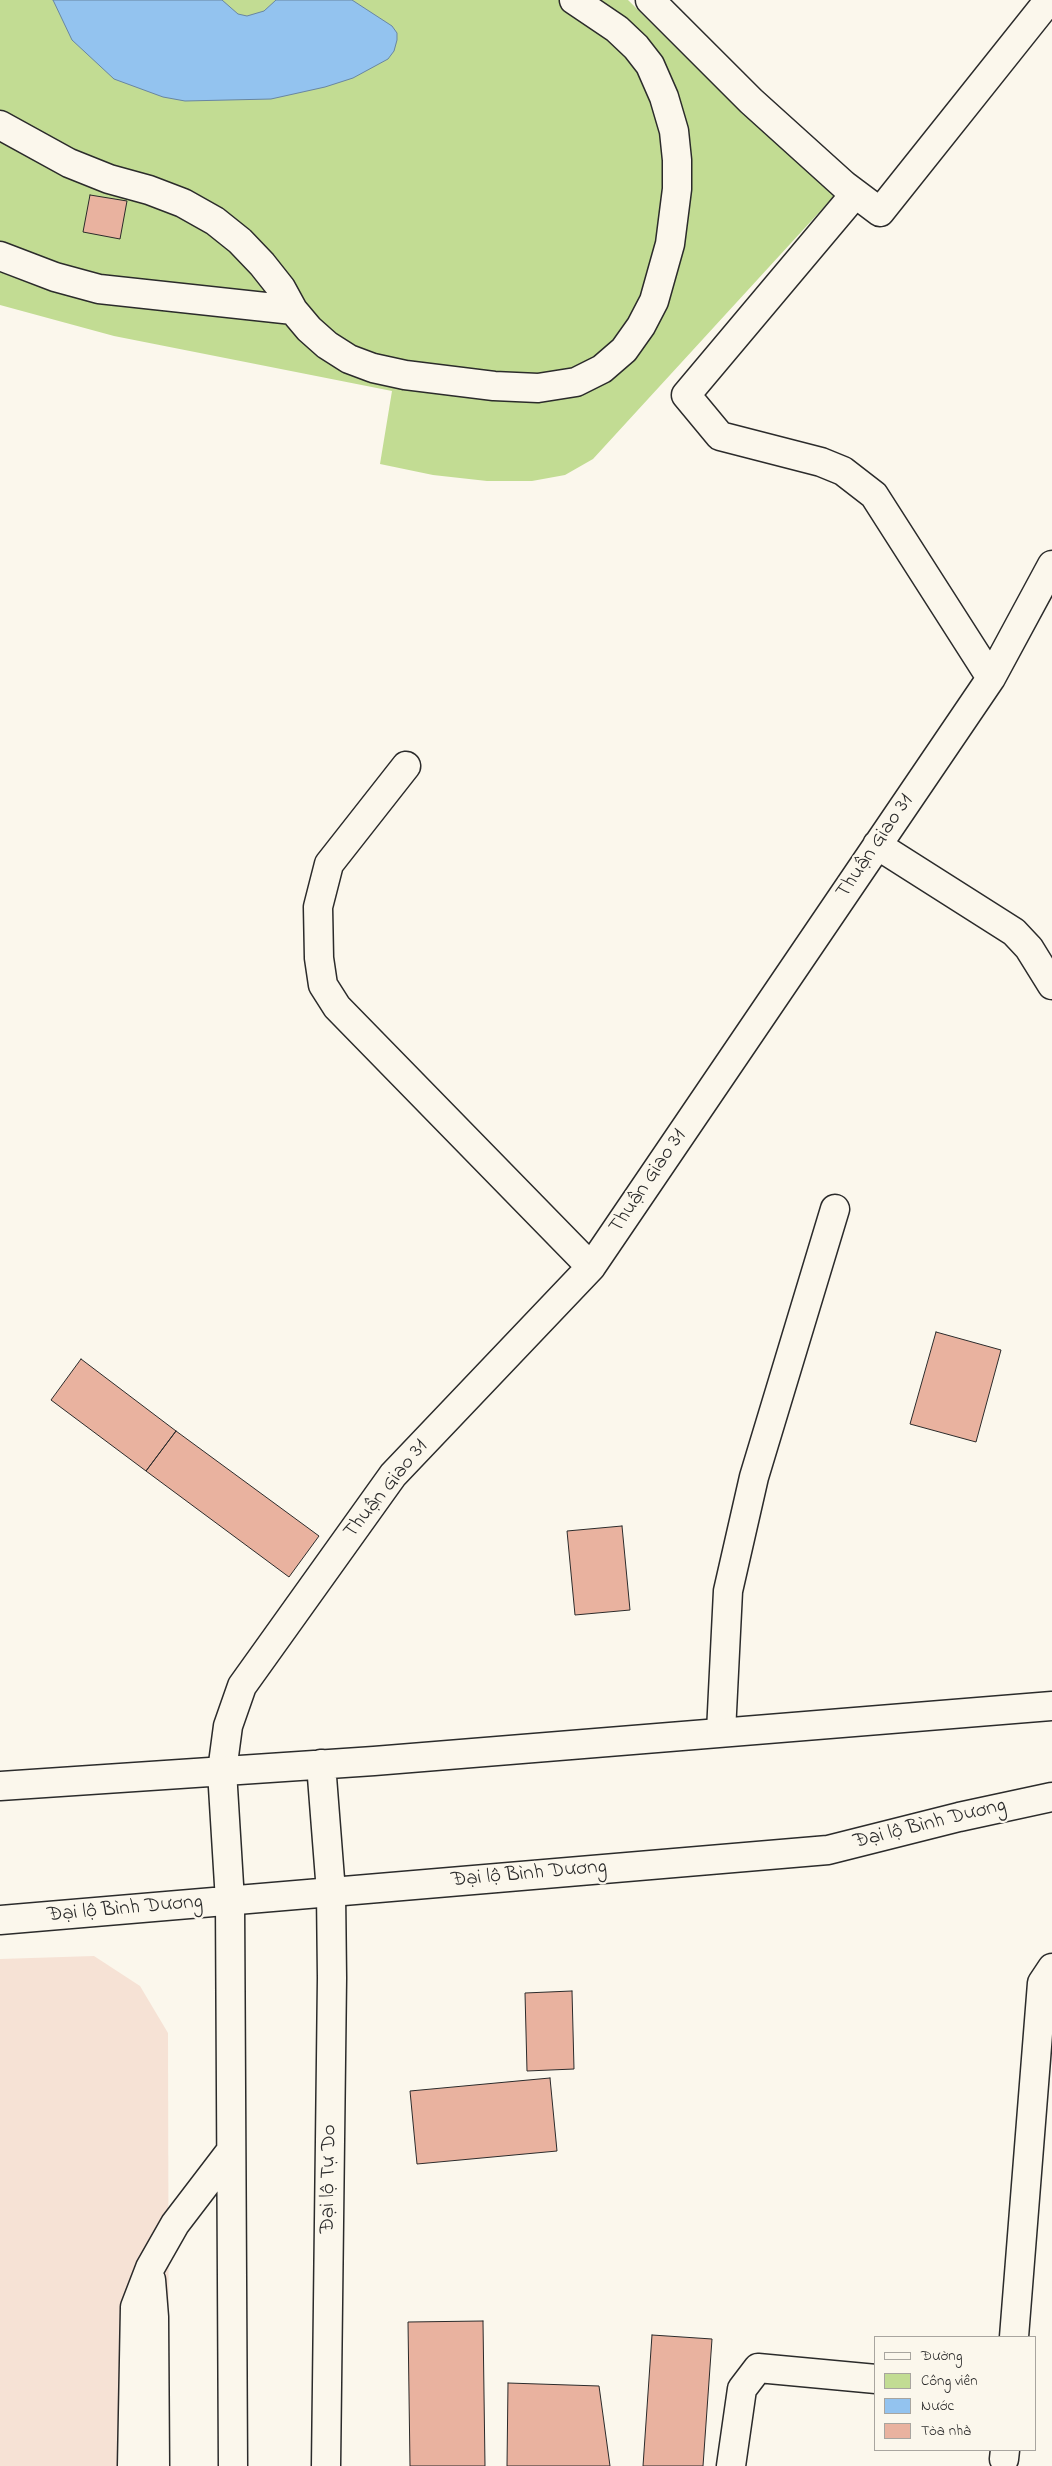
<!DOCTYPE html>
<html>
<head>
<meta charset="utf-8">
<style>
	body { margin:0 }
	#map { position:relative; width:1052px; height:2466px; overflow:hidden; background:#fbf7ec; font-family:"Indie Flower",sans-serif }
	canvas { display:block }
	.legend { position:absolute; left:874px; top:2336px; width:162px; height:115px; box-sizing:border-box; background:#fbf7ec; border:1px solid #a8a59f; margin:0; padding:6px 9px; list-style:none; font-size:15px; color:#2b2b2b }
	.legend li { display:flex; align-items:center; gap:10px; height:25px }
	.legend b { width:25px; border:1px solid #a8a59f }
</style>
</head>
<body>
<div id="map">
<canvas width="1052" height="2466"></canvas>
<ul class="legend">
<li><b style="height:6px;background:#fbf7ec"></b>Đường</li>
<li><b style="height:14px;background:#c2dc93"></b>Công viên</li>
<li><b style="height:14px;background:#93c3ef"></b>Nước</li>
<li><b style="height:14px;background:#e9b29f"></b>Tòa nhà</li>
</ul>
</div>
<script>
const c = document.querySelector('canvas').getContext('2d');
c.lineJoin = 'round';
function paint(path, color) { c.fillStyle = color; c.fill(path, 'evenodd'); }
const poly = rows => new Path2D(rows.map(r => 'M' + r).join(''));
function trace(path, color, width, dash) { c.strokeStyle = color; c.lineWidth = width; c.lineCap = dash ? 'butt' : 'round'; c.setLineDash(dash || []); c.stroke(path); }
function write(font, color, halo, rows, align = 'center') {
  c.font = font + ' "Indie Flower",sans-serif'; c.lineWidth = 4.5; c.setLineDash([]); c.textBaseline = 'middle'; c.strokeStyle = halo; c.fillStyle = color; for (const [text, x, y, turn = 0] of rows) {
    c.save(); c.translate(x, y); c.rotate((+turn || 0) * Math.PI / 180); c.textAlign = isNaN(turn) ? turn : align; if (halo) c.strokeText(text, 0, 0); c.fillText(text, 0, 0); c.restore();
  }
}
paint(poly([
	[94,1956,140,1986,168,2033,169,2466,0,2466,0,1959]
]), '#f6e2d5');
paint(poly([
	[0,0,628,0,743,114,835,195,593,459,565,475,532,481,487,481,433,475,380,464,392,391,114,336,0,305]
]), '#c2dc93');
const water = poly([
	[53,0,222,0,238,14,247,16,264,11,276,0,352,0,392,26,397,33,397,40,394,51,388,59,353,78,325,87,271,99,185,101,163,97,114,79,72,40,53,0]
]);
paint(water, '#93c3ef');
trace(water, '#6986a1', 1);
const building = poly([
	[90,195,127,201,120,239,83,232,90,195],
	[936,1332,1001,1350,976,1442,910,1424,936,1332],
	[81,1359,176,1431,146,1471,51,1400,81,1359],
	[176,1431,319,1536,289,1577,146,1471,176,1431],
	[622,1526,630,1610,575,1615,567,1531,622,1526],
	[572,1991,574,2069,527,2071,525,1993,572,1991],
	[550,2078,557,2151,417,2164,410,2091,550,2078],
	[483,2321,485,2466,410,2466,408,2322,483,2321],
	[652,2335,712,2339,703,2466,643,2466,652,2335],
	[508,2383,599,2386,610,2466,507,2466,508,2383]
]);
paint(building, '#e9b29f');
trace(building, '#2b2b2b', 1);
const minor = poly([
	[650,0,751,101,844,185,880,212,1049,0],
	[0,125,69,163,109,179,149,190,183,203,215,221,240,241,262,264,281,288,293,310,309,329,327,345,349,359,373,368,405,375,494,386,538,388,576,382,602,369,624,350,641,326,654,301,670,244,677,189,677,160,674,131,664,97,650,65,636,47,617,29,574,0],
	[855,194,686,395,720,436,821,462,843,471,874,495,991,678],
	[0,256,55,277,99,289,293,310],
	[406,766,329,864,318,907,319,958,323,985,337,1007,591,1267],
	[877,845,1014,932,1029,948,1052,985],
	[721,1732,728,1591,754,1477,835,1209],
	[222,1771,228,1726,242,1686,393,1475,591,1267,991,678,1052,565],
	[230,1901,233,2466],
	[151,2280,154,2317,155,2466],
	[1014,2337,1042,1983,1052,1968],
	[1004,2459,1005,2450],
	[132,2466,135,2307,150,2268,175,2224,230,2152],
	[326,2466,332,1978,331,1892],
	[731,2466,742,2389,758,2368,876,2379]
]);
const highway = poly([
	[321,1764,331,1892],
	[222,1771,230,1901],
	[0,1786,374,1761,1052,1706],
	[0,1920,828,1850,959,1817,1052,1797]
]);
trace(minor, '#2b2b2b', 31);
trace(highway, '#2b2b2b', 31);
trace(minor, '#fbf7ec', 28);
trace(highway, '#fbf7ec', 28);
write('21px', '#2b2b2b', '#fbf7ec', [
	["Thuận Giao 31",876,847,-56],
	["Thuận Giao 31",649,1182,-56],
	["Thuận Giao 31",387,1490,-51],
	["Đại lộ Bình Dương",930,1825,-14],
	["Đại lộ Bình Dương",529,1875,-5],
	["Đại lộ Bình Dương",125,1910,-5],
	["Đại lộ Tự Do",330,2179,-89]
]);
</script>
</body>
</html>
